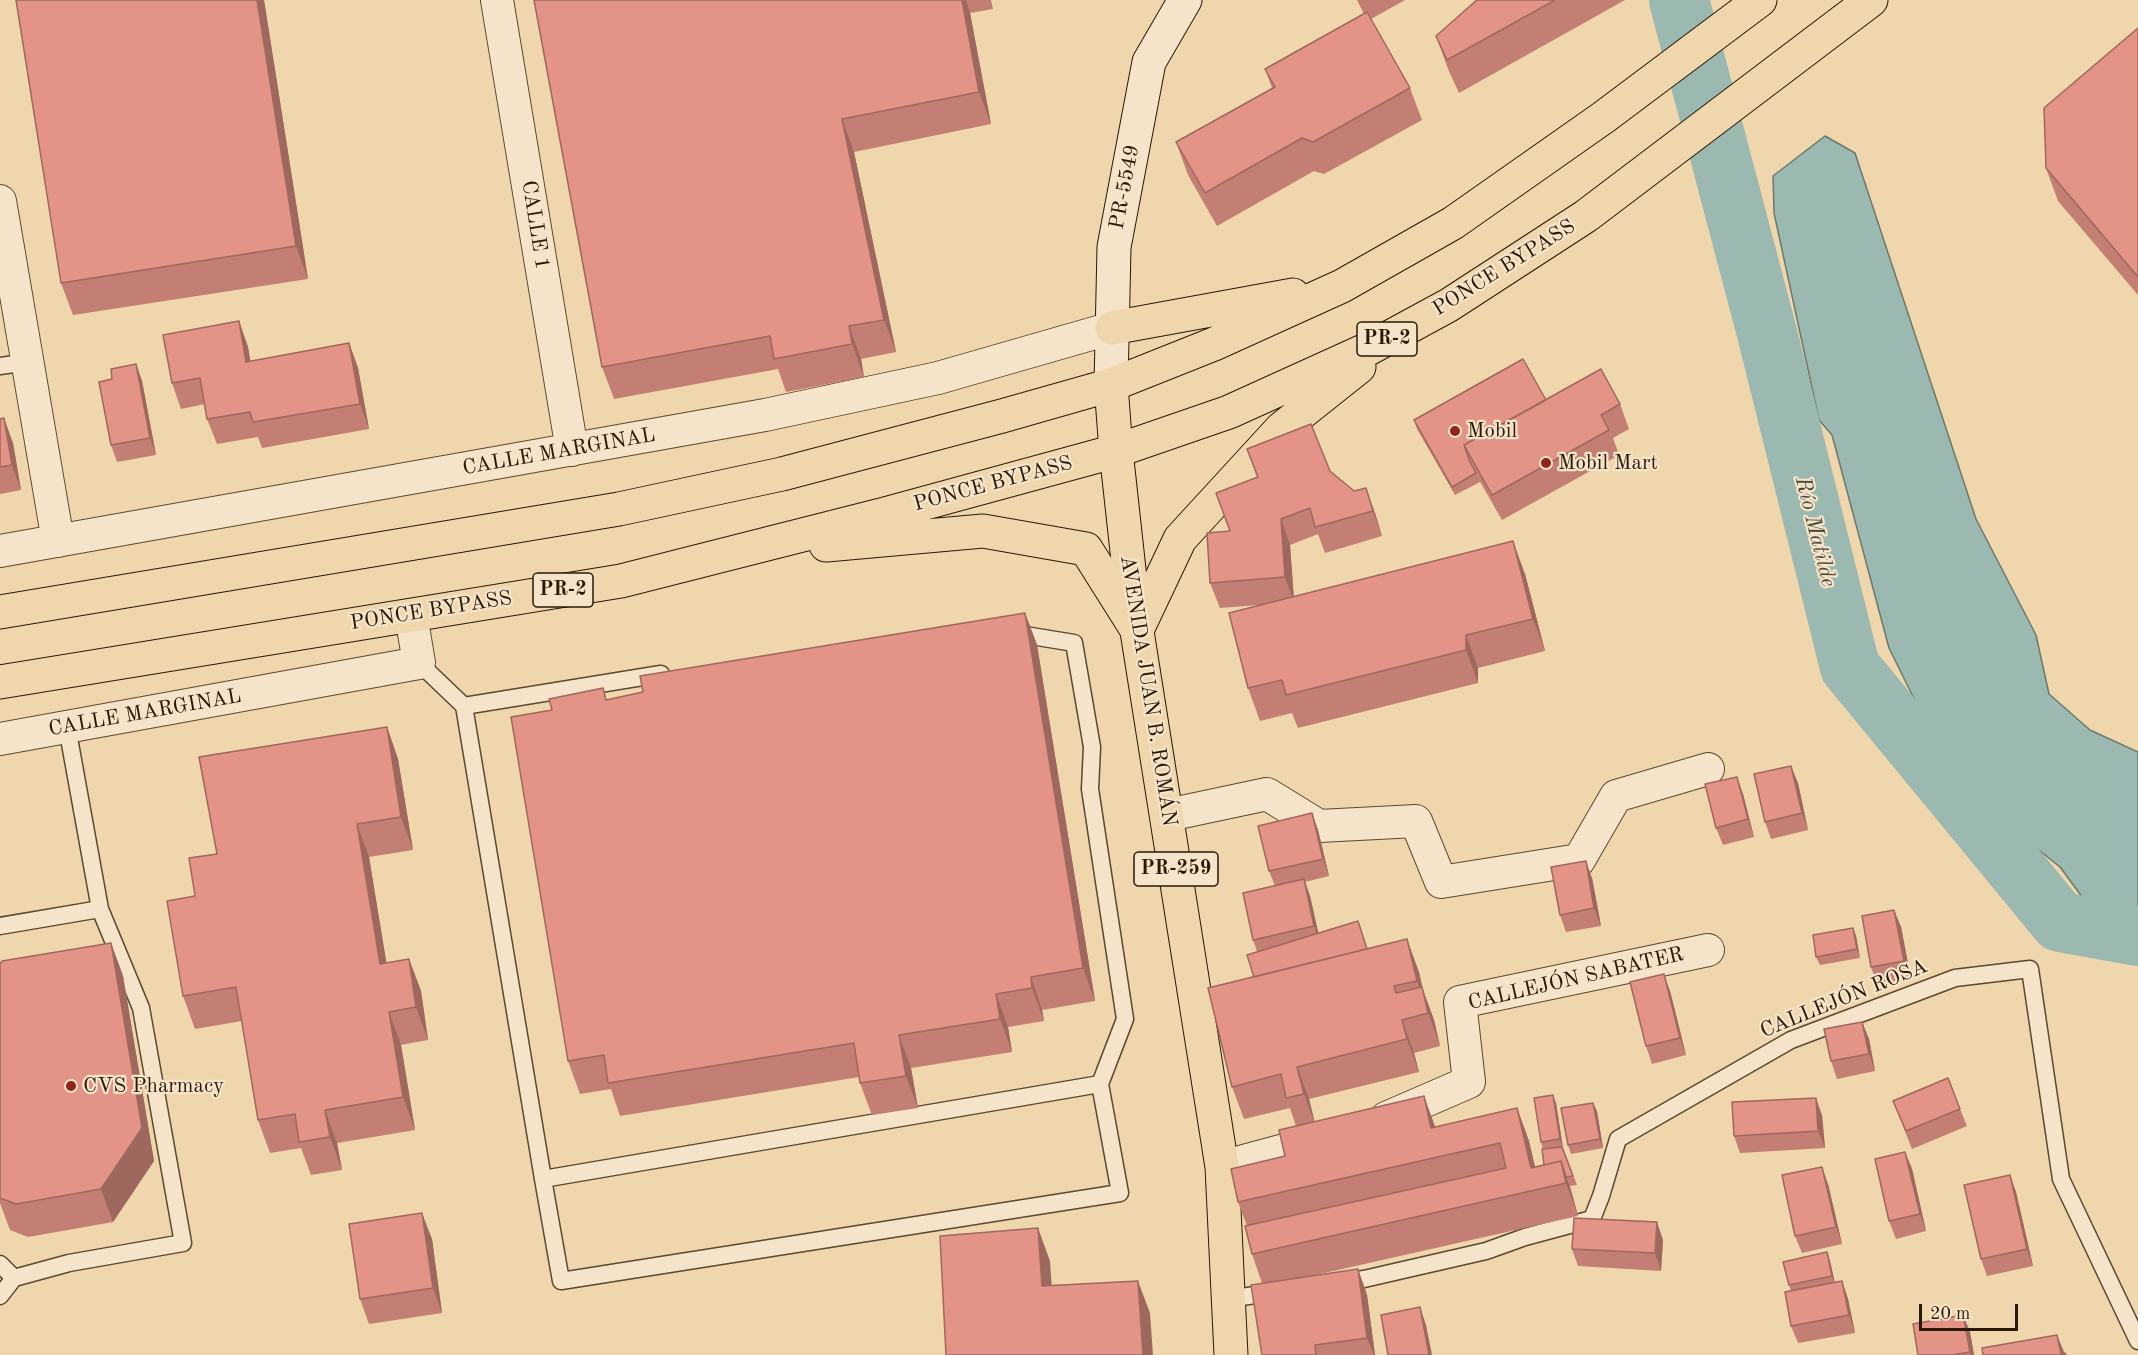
<!DOCTYPE html>
<html>
<head>
<meta charset="utf-8">
<style>
	body { margin:0 }
	#map { position:relative; width:2138px; height:1355px; overflow:hidden; background:#efd6ad; font-family:"Old Standard TT",serif }
	canvas { display:block }
	.scale { position:absolute; left:1919px; top:1304px; width:99px; height:27px; box-sizing:border-box; border:3px solid #281a07; border-top:0; padding-left:8px; font-size:18px; line-height:21px; white-space:nowrap; color:#281a07; -webkit-text-stroke:4px #f5e4ca; paint-order:stroke }
</style>
</head>
<body>
<div id="map">
<canvas width="2138" height="1355"></canvas>
<div class="scale">20 m</div>
</div>
<script>
const c = document.querySelector('canvas').getContext('2d');
c.lineJoin = 'round';
function paint(path, color) { c.fillStyle = color; c.fill(path, 'evenodd'); }
const poly = rows => new Path2D(rows.map(r => 'M' + r).join(''));
function trace(path, color, width, dash) { c.strokeStyle = color; c.lineWidth = width; c.lineCap = dash ? 'butt' : 'round'; c.setLineDash(dash || []); c.stroke(path); }
function write(font, color, halo, rows, align = 'center') {
  c.font = font + ' "Old Standard TT",serif'; c.lineWidth = 4.5; c.setLineDash([]); c.textBaseline = 'middle'; c.strokeStyle = halo; c.fillStyle = color; for (const [text, x, y, turn = 0] of rows) {
    c.save(); c.translate(x, y); c.rotate((+turn || 0) * Math.PI / 180); c.textAlign = isNaN(turn) ? turn : align; if (halo) c.strokeText(text, 0, 0); c.fillText(text, 0, 0); c.restore();
  }
}
const water = poly([
	[1825,136,1855,153,1976,519,2036,635,2049,694,2090,730,2138,752,2138,926,2088,905,2060,867,1956,784,1889,648,1832,435,1819,420,1774,213,1773,176,1825,136]
]);
paint(water, '#9bb8b1');
trace(water, '#6d796d', 1.5);
trace(poly([
	[1679,0,1767,333,1850,667,2060,922,2138,936]
]), '#9bb8b1', 60);
const lane = poly([
	[0,366,27,362],
	[1013,633,1074,643,1092,747,1090,789,1125,1019,1100,1084],
	[419,663,464,706,543,1179,561,1281,1120,1193,1100,1084,543,1179],
	[464,706,661,674],
	[67,727,100,909],
	[0,926,100,909,141,1008,183,1243,69,1263,14,1278,0,1296],
	[0,1264,14,1278],
	[1339,1283,1364,1279,1486,1251,1525,1237,1592,1219,1601,1196,1618,1139,1791,1040,1955,978,2030,969,2061,1179,2138,1341],
	[1228,1299,1275,1292]
]);
const street = poly([
	[497,0,572,450],
	[0,201,58,541],
	[0,551,765,415,938,378,1112,328],
	[0,739,419,663,411,615],
	[1168,815,1267,794,1319,826,1416,821,1441,882,1579,860,1616,796,1708,769],
	[1386,1118,1469,1082,1460,1002,1708,950],
	[1222,1167,1325,1139]
]);
const secondary = poly([
	[1111,385,1114,247,1149,62,1185,0]
]);
const primary = poly([
	[1111,385,1116,451,1133,606,1222,1167,1231,1355]
]);
const highway = poly([
	[1112,328,1293,295],
	[826,545,983,531,1086,549,1137,630],
	[0,612,619,509,782,474,1002,416,1111,385,1214,344,1342,286,1453,223,1604,117,1760,0],
	[1137,630,1180,539,1281,429,1359,367],
	[0,682,621,581,885,514,1116,451,1229,412,1368,349,1449,305,1586,216,1871,0]
]);
trace(lane, '#5a4930', 19);
trace(street, '#5a4930', 34);
trace(secondary, '#281a07', 35);
trace(primary, '#281a07', 35);
trace(highway, '#281a07', 35);
trace(lane, '#f5e4ca', 16);
trace(street, '#f5e4ca', 32);
trace(secondary, '#f5e4ca', 33);
trace(primary, '#efd6ad', 33);
trace(highway, '#efd6ad', 33);
paint(poly([
	[264,0,308,279,73,315,61,283],
	[534,0,991,0,993,9,970,13,991,124,854,152,896,352,861,359,864,377,786,392,778,369,614,399,602,367],
	[1357,0,1405,0,1371,19,1410,88,1422,120,1324,174,1314,171,1217,226,1188,175,1176,142,1272,88,1265,69,1364,14],
	[1476,0,1625,0,1459,93,1448,69,1436,36],
	[2138,28,2138,295,2058,201,2046,168],
	[239,321,248,347,250,361,349,343,358,368,369,429,262,448,258,437,217,444,207,419,205,404,181,409,172,383],
	[136,364,142,381,156,455,117,462,111,445,112,379],
	[1546,400,1620,404,1629,429,1613,438,1619,455,1502,520,1479,480,1480,482,1455,495,1417,429,1414,420],
	[0,419,13,443,21,490,0,494],
	[1247,449,1330,471,1375,513,1382,536,1325,553,1318,534,1290,545,1294,597,1525,574,1545,651,1478,668,1478,683,1298,728,1292,713,1260,721,1248,688,1259,605,1220,608,1210,583,1230,531,1257,477],
	[1025,613,1037,645,1095,1001,1042,1010,1044,1021,1008,1027,1012,1052,911,1068,918,1108,872,1115,860,1083,859,1077,620,1116,611,1089,580,1094,568,1061,607,700],
	[387,727,398,759,413,850,369,857,386,963,409,959,421,991,428,1040,401,1045,415,1130,337,1143,342,1170,311,1175,301,1148,270,1153,258,1120,242,1021,195,1029,183,996,195,896,217,854],
	[1798,783,1808,830,1771,839,1765,822],
	[1743,794,1754,837,1723,845,1716,828],
	[1312,813,1318,830,1329,876,1305,882,1310,896,1318,933,1364,939,1367,949,1419,972,1423,990,1434,1020,1440,1046,1414,1053,1419,1072,1309,1099,1314,1121,1435,1127,1517,1108,1529,1141,1535,1167,1544,1165,1543,1149,1541,1142,1556,1103,1563,1148,1577,1185,1570,1186,1578,1216,1311,1276,1358,1269,1367,1295,1375,1355,1262,1355,1262,1283,1252,1254,1247,1226,1238,1202,1285,1156,1296,1126,1290,1108,1244,1119,1232,1087,1254,977,1257,951,1253,940,1275,886,1269,871],
	[1592,878,1601,926,1566,932,1560,915],
	[1894,910,1901,927,1911,979,1877,984,1871,967],
	[1853,928,1856,936,1860,958,1820,965,1816,957],
	[111,943,123,976,154,1161,113,1222,28,1237,10,1230,0,1203,0,964],
	[1670,991,1686,1055,1652,1064,1646,1046],
	[1862,1022,1869,1039,1875,1071,1837,1079,1831,1061],
	[1893,1101,1960,1109,1967,1126,1912,1149],
	[1597,1111,1603,1148,1571,1154,1568,1145],
	[1822,1115,1825,1148,1740,1153,1734,1136],
	[1905,1152,1912,1169,1926,1231,1896,1239,1889,1221],
	[2010,1175,2016,1192,2033,1266,1987,1276,1981,1259],
	[1828,1184,1842,1244,1802,1253,1795,1236],
	[432,1239,442,1313,369,1324,360,1299],
	[1663,1240,1661,1271,1578,1266,1572,1249],
	[1827,1252,1830,1261,1835,1283,1842,1281,1848,1299,1855,1333,1798,1343,1791,1326,1791,1291,1789,1285],
	[1963,1315,1970,1332,1974,1355,1918,1355]
]), '#c37f73');
paint(poly([
	[257,0,264,0,308,279,296,246],
	[962,0,966,0,970,13,991,124,979,92],
	[842,119,854,152,896,352,884,320],
	[239,321,248,347,255,387,246,362],
	[849,326,861,359,864,377,852,344],
	[349,343,358,368,369,429,360,404],
	[136,364,142,381,156,455,150,438],
	[4,418,13,443,21,490,12,465],
	[1366,488,1375,513,1382,536,1373,511],
	[1281,519,1290,545,1294,603,1285,577],
	[1513,541,1525,574,1545,651,1533,619],
	[1025,613,1037,645,1095,1001,1083,968],
	[1466,635,1478,668,1478,683,1466,650],
	[387,727,398,759,413,850,401,817],
	[1791,766,1798,783,1808,830,1802,813],
	[1737,777,1743,794,1754,837,1748,819],
	[1312,813,1318,830,1329,876,1323,859],
	[357,824,369,857,392,996,380,964],
	[1586,861,1592,878,1601,926,1594,908],
	[1304,879,1310,896,1321,944,1314,926],
	[1894,910,1901,927,1911,979,1904,961],
	[1853,928,1856,936,1860,958,1857,949],
	[1407,939,1419,972,1423,990,1434,1020,1440,1046,1417,981],
	[111,943,123,976,154,1161,113,1222,101,1189],
	[409,959,421,991,428,1040,416,1007],
	[1664,974,1670,991,1686,1055,1680,1038],
	[1031,977,1042,1010,1044,1021,1032,988],
	[996,994,1008,1027,1012,1052,1000,1019],
	[389,1012,401,1045,415,1130,403,1097],
	[1402,1020,1414,1053,1419,1072,1407,1039],
	[1862,1022,1869,1039,1875,1071,1869,1054],
	[899,1035,911,1068,918,1108,906,1076],
	[1297,1067,1309,1099,1316,1127,1304,1094],
	[1553,1095,1556,1103,1563,1148,1560,1139],
	[1424,1096,1436,1129,1431,1128],
	[1816,1098,1822,1115,1825,1148,1818,1131],
	[1593,1103,1597,1111,1603,1148,1600,1139],
	[1517,1108,1529,1141,1540,1189,1531,1168],
	[325,1110,337,1143,342,1170,330,1137],
	[1905,1152,1912,1169,1926,1231,1920,1214],
	[1561,1161,1572,1194,1578,1216,1566,1183],
	[1822,1167,1828,1184,1842,1244,1836,1227],
	[2010,1175,2016,1192,2033,1266,2027,1249],
	[422,1213,432,1239,442,1313,433,1288],
	[1657,1222,1663,1240,1661,1271,1655,1253],
	[1038,1228,1050,1261,1054,1319,1042,1286],
	[1827,1252,1830,1261,1835,1284,1832,1276],
	[1358,1269,1367,1295,1375,1355,1374,1355,1367,1338],
	[1138,1281,1150,1313,1153,1355,1143,1355],
	[1842,1281,1848,1299,1855,1333,1849,1315],
	[1420,1307,1426,1325,1432,1355,1429,1355],
	[1963,1315,1970,1332,1974,1355,1971,1355,1970,1352],
	[2057,1335,2064,1352,2064,1355,2061,1355]
]), '#9f685e');
const building = poly([
	[16,0,257,0,296,246,61,283,16,0],
	[534,0,962,0,979,92,842,119,884,320,849,326,852,344,774,359,770,336,602,367,534,0],
	[1477,0,1555,0,1447,60,1436,36,1477,0],
	[1367,12,1410,88,1313,142,1302,138,1205,193,1176,142,1275,87,1265,69,1367,12],
	[2138,28,2138,277,2046,168,2044,108,2138,28],
	[239,321,246,362,349,343,360,404,253,422,250,412,207,419,200,378,172,383,163,335,239,321],
	[1523,359,1546,400,1464,445,1470,462,1476,473,1452,487,1414,420,1523,359],
	[136,364,150,438,111,445,99,382,112,379,111,369,136,364],
	[1601,369,1620,404,1601,415,1609,430,1492,495,1464,445,1601,369],
	[4,418,12,465,0,467,0,419,4,418],
	[1311,424,1330,471,1354,491,1366,488,1373,511,1315,527,1310,508,1281,519,1285,577,1210,583,1207,533,1230,531,1216,493,1258,477,1247,449,1311,424],
	[1513,541,1533,619,1466,635,1466,650,1286,695,1282,680,1248,688,1229,613,1513,541],
	[1025,613,1083,968,1031,977,1032,988,996,994,1000,1019,899,1035,906,1076,860,1083,854,1043,608,1083,604,1055,568,1061,511,717,552,710,549,699,603,688,606,700,643,692,640,676,1025,613],
	[387,727,401,817,357,824,380,964,409,959,416,1007,389,1012,403,1097,325,1110,330,1137,299,1142,295,1114,258,1120,236,987,183,996,167,901,195,896,189,858,217,854,199,757,387,727],
	[1791,766,1802,813,1765,822,1754,774,1791,766],
	[1737,777,1748,819,1716,828,1705,784,1737,777],
	[1312,813,1323,859,1269,871,1258,826,1312,813],
	[1586,861,1594,908,1560,915,1551,867,1586,861],
	[1304,879,1314,926,1253,940,1243,893,1304,879],
	[1894,910,1904,961,1871,967,1862,916,1894,910],
	[1358,921,1367,949,1254,977,1247,955,1358,921],
	[1853,928,1857,949,1816,957,1813,935,1853,928],
	[1407,939,1417,981,1394,986,1396,993,1422,987,1428,1013,1402,1020,1407,1039,1297,1067,1304,1094,1286,1098,1281,1074,1232,1087,1208,988,1407,939],
	[111,943,142,1128,101,1189,16,1204,0,1198,0,964,2,961,111,943],
	[1664,974,1680,1038,1646,1046,1630,982,1664,974],
	[1862,1022,1869,1054,1831,1061,1824,1029,1862,1022],
	[1948,1078,1960,1109,1906,1131,1893,1101,1948,1078],
	[1553,1095,1560,1139,1541,1142,1534,1098,1553,1095],
	[1424,1096,1431,1128,1517,1108,1531,1168,1561,1161,1566,1183,1252,1254,1245,1226,1506,1168,1500,1143,1238,1202,1231,1169,1285,1156,1279,1130,1424,1096],
	[1816,1098,1818,1131,1734,1136,1732,1102,1816,1098],
	[1593,1103,1600,1139,1568,1145,1561,1108,1593,1103],
	[1562,1147,1573,1176,1566,1177,1561,1161,1544,1165,1542,1149,1562,1147],
	[1905,1152,1920,1214,1889,1221,1875,1159,1905,1152],
	[1822,1167,1836,1227,1795,1236,1782,1175,1822,1167],
	[2010,1175,2027,1249,1981,1259,1964,1185,2010,1175],
	[422,1213,433,1288,360,1299,349,1224,422,1213],
	[1574,1218,1657,1222,1655,1253,1572,1249,1574,1218],
	[1038,1228,1042,1286,1138,1281,1143,1355,946,1355,940,1236,1038,1228],
	[1827,1252,1832,1276,1789,1285,1783,1262,1827,1252],
	[1358,1269,1367,1338,1315,1345,1316,1355,1262,1355,1251,1285,1358,1269],
	[1842,1281,1849,1315,1791,1326,1785,1292,1842,1281],
	[1420,1307,1429,1355,1388,1355,1381,1315,1420,1307],
	[1963,1315,1970,1352,1952,1355,1918,1355,1913,1324,1963,1315],
	[2057,1335,2061,1354,2065,1353,2066,1355,1983,1355,1982,1348,2057,1335]
]);
paint(building, '#e39486');
trace(building, '#9f685e', 1.5);
for (const [x, y, r, color] of [
	[1455,431,6,"#8f2418"],
	[1546,463,6,"#8f2418"],
	[71,1086,6,"#8f2418"]
]) { const dot = new Path2D(); dot.arc(x, y, r, 0, 2 * Math.PI); c.fillStyle = color; c.fill(dot); trace(dot, '#f5e4ca', 2); }
for (const [x, y, w] of [
	[1387,339,60],
	[563,590,60],
	[1176,869,84]
]) { const box = new Path2D(); box.roundRect(x - w / 2, y - 17, w, 34, 4.5); c.fillStyle = '#f5e4ca'; c.fill(box); trace(box, '#281a07', 1.5); }
write('bold 20px', '#281a07', null, [
	["PR-2",1387,339],
	["PR-2",563,590],
	["PR-259",1176,869]
]);
write('21px', '#281a07', '#f5e4ca', [
	["PR-5549",1125,187,-79],
	["CALLE 1",535,225,81],
	["PONCE BYPASS",1504,268,-32],
	["CALLE MARGINAL",559,452,-10],
	["PONCE BYPASS",993,484,-15],
	["PONCE BYPASS",431,611,-9],
	["AVENIDA JUAN B. ROMÁN",1148,691,81],
	["CALLE MARGINAL",145,713,-10],
	["CALLEJÓN SABATER",1576,979,-13],
	["CALLEJÓN ROSA",1844,999,-22]
]);
write('21px', '#281a07', '#f5e4ca', [
	["Mobil",1467,431],
	["Mobil Mart",1558,463],
	["CVS Pharmacy",83,1086]
], 'left');
write('italic 22px', '#4a493a', '#f5e4ca', [
	["Río Matilde",1815,532,76]
]);
</script>
</body>
</html>
